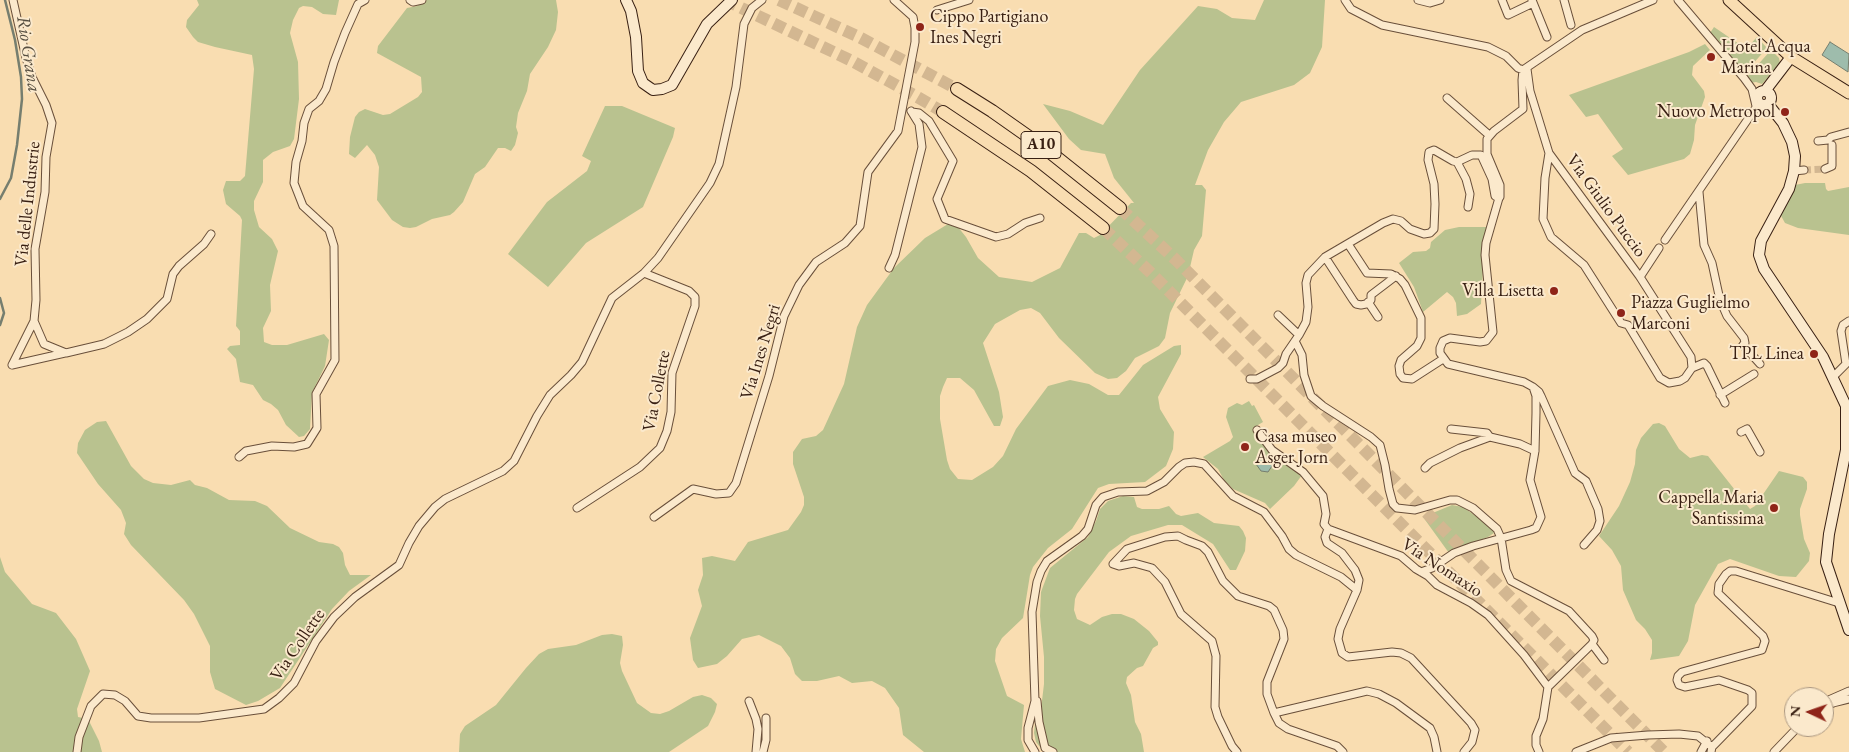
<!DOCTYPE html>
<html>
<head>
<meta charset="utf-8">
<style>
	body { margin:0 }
	#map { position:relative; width:1849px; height:752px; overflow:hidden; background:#f9ddb1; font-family:"EB Garamond",serif }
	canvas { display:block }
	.north { position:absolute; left:1784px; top:687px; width:50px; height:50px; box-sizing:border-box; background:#fbe9cc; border:1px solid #ad9982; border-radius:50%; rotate:273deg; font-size:14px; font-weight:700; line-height:20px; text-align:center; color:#392013 }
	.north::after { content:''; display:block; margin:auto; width:18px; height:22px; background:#8f2418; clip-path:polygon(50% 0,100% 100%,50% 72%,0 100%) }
</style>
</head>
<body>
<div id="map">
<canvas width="1849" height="752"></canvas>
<div class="north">N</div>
</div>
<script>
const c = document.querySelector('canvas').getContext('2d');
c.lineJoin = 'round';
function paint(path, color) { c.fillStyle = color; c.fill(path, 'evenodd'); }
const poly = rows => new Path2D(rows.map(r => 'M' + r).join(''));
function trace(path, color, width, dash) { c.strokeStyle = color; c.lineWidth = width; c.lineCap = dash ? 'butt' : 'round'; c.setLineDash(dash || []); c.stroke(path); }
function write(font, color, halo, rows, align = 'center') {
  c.font = font + ' "EB Garamond",serif'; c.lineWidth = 4; c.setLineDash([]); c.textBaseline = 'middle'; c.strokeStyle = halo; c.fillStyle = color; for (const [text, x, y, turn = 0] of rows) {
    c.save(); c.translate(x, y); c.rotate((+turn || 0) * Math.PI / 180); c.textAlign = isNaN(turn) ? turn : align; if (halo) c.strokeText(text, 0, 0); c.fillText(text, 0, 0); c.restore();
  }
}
paint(poly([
	[197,0,339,0,336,15,323,14,312,7,303,6,299,8,293,20,290,33,298,62,299,99,294,139,290,146,273,152,263,160,263,182,254,201,254,210,259,227,272,239,278,251,270,285,271,311,263,328,264,342,272,345,287,345,324,334,329,340,325,366,312,393,310,429,304,436,299,437,286,425,278,410,271,404,263,400,253,385,240,382,236,359,227,349,230,346,240,345,240,331,236,326,242,220,240,216,226,204,223,190,226,181,240,181,245,176,254,69,252,55,215,47,198,42,193,37,186,27,187,20,199,5],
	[427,0,556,0,558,12,556,30,548,47,530,74,527,91,518,113,516,127,518,133,515,145,511,151,505,148,498,148,485,167,475,174,463,202,454,212,450,215,432,219,416,227,410,228,403,227,392,220,377,200,379,167,375,155,367,145,355,158,349,154,350,137,355,117,359,112,365,109,383,115,390,114,418,97,422,92,421,77,377,53,378,46,407,8,417,6],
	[1264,0,1325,0,1322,47,1310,73,1294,85,1241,102,1224,122,1208,150,1195,185,1202,185,1206,190,1202,236,1194,250,1188,276,1170,313,1165,338,1159,346,1135,358,1126,371,1117,378,1108,379,1095,373,1059,338,1040,313,1031,308,1020,310,995,324,983,343,999,392,1003,417,1000,426,994,426,974,390,960,378,947,378,943,387,940,396,940,419,947,460,950,469,958,479,972,480,993,467,1003,456,1016,429,1048,386,1070,380,1089,384,1108,395,1119,395,1143,365,1174,346,1181,345,1181,354,1158,397,1160,409,1174,432,1173,449,1166,466,1145,482,1109,484,1098,488,1072,529,1048,548,1033,567,1030,575,1023,618,1002,638,996,649,995,661,1007,696,1024,705,1021,739,1025,752,924,752,903,735,899,708,885,688,872,681,852,683,839,676,817,681,802,681,795,674,790,658,781,646,759,635,742,639,727,656,717,664,698,668,693,660,690,638,702,606,698,590,703,575,702,558,712,556,735,561,748,542,788,530,801,512,804,505,804,497,793,464,793,452,802,439,816,436,823,430,844,384,857,327,867,305,894,268,925,238,948,224,958,227,966,237,978,258,999,277,1032,282,1060,268,1079,233,1086,233,1094,238,1100,235,1131,203,1134,203,1114,178,1105,154,1081,150,1069,139,1043,104,1070,111,1103,125,1140,70,1198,6,1217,9,1232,18,1255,20],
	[1714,27,1739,44,1737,48,1741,51,1745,50,1757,37,1767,48,1751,66,1746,65,1741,70,1710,33],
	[1705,44,1710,50,1693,66,1692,75,1704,91,1705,97,1695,125,1694,140,1690,154,1684,159,1628,175,1612,156,1623,149,1598,114,1586,117,1569,95,1689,52],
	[1771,50,1779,58,1780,63,1762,84,1756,82,1750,83,1746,78],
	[605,106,622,106,675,128,673,137,643,207,586,243,548,287,508,254,547,202,587,171,591,161,582,156],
	[1805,183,1825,183,1826,189,1828,191,1849,187,1849,235,1798,228,1785,223,1780,214,1795,185],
	[1459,227,1487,227,1484,252,1481,304,1467,314,1457,316,1456,303,1453,297,1447,292,1423,312,1414,287,1399,263,1413,252,1426,251,1430,248,1431,242,1445,230],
	[1249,401,1252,406,1254,405,1263,422,1253,428,1261,442,1273,456,1302,475,1294,486,1270,509,1265,503,1233,489,1224,480,1218,469,1203,457,1230,441,1233,437,1226,417,1228,408,1237,403,1242,405],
	[106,421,131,466,144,479,153,483,171,485,190,480,195,485,207,488,229,500,255,501,267,506,290,528,319,542,333,544,339,547,343,553,345,565,350,575,371,575,349,591,332,609,280,688,258,701,246,705,215,689,210,672,210,646,194,614,184,600,131,545,124,534,126,523,121,510,98,484,77,453,78,443,85,430,97,422],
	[1659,423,1665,426,1679,449,1690,458,1702,455,1708,456,1750,509,1755,506,1779,471,1803,477,1807,482,1807,489,1800,509,1800,515,1804,539,1810,553,1809,561,1796,577,1779,576,1730,559,1718,564,1695,605,1688,641,1679,656,1650,660,1652,653,1652,640,1645,629,1636,620,1623,590,1621,566,1612,550,1599,536,1619,506,1630,482,1635,464,1636,450,1641,438,1653,424],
	[1123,496,1134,497,1137,507,1142,509,1159,509,1169,506,1176,514,1181,516,1198,513,1214,523,1239,526,1243,531,1246,538,1245,551,1236,570,1230,570,1213,544,1182,525,1168,525,1131,536,1109,552,1077,594,1075,599,1074,610,1077,619,1090,625,1102,617,1112,614,1121,614,1134,619,1149,631,1158,642,1158,645,1153,648,1143,666,1137,668,1127,677,1126,683,1131,695,1135,722,1141,734,1144,752,1044,752,1036,742,1034,733,1035,724,1041,709,1044,684,1044,657,1040,616,1041,592,1050,568,1088,537,1096,521,1100,509,1108,501],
	[1452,505,1463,507,1490,526,1494,533,1488,537,1449,553,1423,517],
	[0,557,5,572,32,604,56,613,76,639,90,671,77,709,78,717,88,719,99,741,102,752,0,752],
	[612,634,622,636,623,645,620,663,622,671,637,703,651,713,660,714,669,711,693,697,702,695,711,698,717,704,715,712,708,726,669,752,459,752,460,734,465,726,496,705,526,668,539,654,548,649,576,645,602,635]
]), '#b9c28f');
const water = poly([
	[1830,42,1849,54,1848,72,1822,55,1830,42],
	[1262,455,1274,463,1268,472,1261,471,1256,464,1262,455]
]);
paint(water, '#9ebcac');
trace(water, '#767e6f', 1);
trace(poly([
	[0,199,11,178,17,145,22,99,21,77,15,40,5,0],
	[0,298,4,313,0,325]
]), '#767e6f', 2.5);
trace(poly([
	[1804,170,1825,169]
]), '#d3b791', 7, [7, 3.5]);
trace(poly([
	[725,0,852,61,914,95,943,112],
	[779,0,859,37,957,89],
	[1120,208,1176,260,1664,752],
	[1103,228,1153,275,1628,752]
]), '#d3b791', 12, [12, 6]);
const street = poly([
	[13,0,26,58,32,77,46,105,52,123,46,157,45,192,35,249,36,300,34,321,44,344,66,353,104,344,128,332,147,319,167,299,173,274,179,266,204,244,211,234],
	[410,0,413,2,422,0],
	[1345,0,1351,9,1382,25,1488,47,1506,56,1518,68,1523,70],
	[1418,0,1430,3,1440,0],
	[1502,0,1508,15,1533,3],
	[1532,0,1547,37],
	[1564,0,1571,25],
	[1678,0,1744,78,1752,89,1756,106],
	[937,10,969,0],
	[1527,69,1530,91,1549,153,1545,178,1543,219,1551,237,1584,265,1621,323,1628,325,1660,378,1669,383,1680,381,1685,378,1692,368,1691,357,1640,277,1549,153],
	[1523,70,1582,30,1653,0],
	[1447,98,1489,135],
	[912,112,919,113,929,121,953,161,937,199,945,219,996,237,1008,234,1025,223,1040,218],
	[1818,141,1828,140,1831,137,1849,132],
	[1457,162,1466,179,1470,194,1468,207],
	[1825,169,1832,166,1832,145],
	[1794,171,1804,170],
	[1699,192,1704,245,1712,263,1720,300,1727,316,1744,338,1745,343,1743,345,1760,364],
	[1665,240,1759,103],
	[1348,244,1367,273,1391,274,1400,279,1405,285,1421,318,1421,338,1417,346,1401,360,1399,366,1400,374,1403,378,1412,379,1443,359],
	[1325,257,1353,300,1356,304,1361,305,1366,304,1371,300,1371,295,1396,276],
	[889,268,895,255,922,147,919,124,911,111],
	[1640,277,1659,248],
	[1368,302,1378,317],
	[1278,315,1299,335],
	[1295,341,1302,355,1304,375,1311,396,1323,406,1371,437,1380,445,1385,465,1389,489,1393,504,1397,508,1415,510,1450,500,1457,500,1473,508,1497,529,1501,538,1506,570,1511,581,1569,611,1592,636,1594,640,1592,644,1604,660],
	[12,365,65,353],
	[12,365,34,321],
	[1692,368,1704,363,1707,366,1725,403],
	[1833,377,1846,364,1841,331,1843,325,1849,321],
	[1250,379,1257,379,1278,368,1283,363,1286,354,1299,335,1306,322,1308,307,1306,283,1308,275,1325,257,1383,223,1393,219,1401,221,1410,229,1424,234,1430,233,1434,229,1435,204,1434,184,1428,160,1429,152,1434,150,1453,161,1457,162,1472,155,1481,155,1492,179,1495,196,1499,198,1500,197,1500,185,1487,154,1487,139,1494,131,1523,109,1522,80,1523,70],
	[1533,387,1539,392,1541,396,1575,473,1586,481,1598,509,1600,521,1597,530,1584,545],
	[1720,395,1754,374],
	[1451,429,1487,433,1490,437,1520,444,1535,451],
	[1257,430,1272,450,1303,472,1323,496,1326,514,1324,524,1328,529],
	[1741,432,1747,429,1760,452],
	[239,457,246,451,272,446,294,447,307,444,317,428,316,394,335,360,334,246,329,230,303,206,294,183,296,162,302,141,304,123,309,109,319,101,326,89,334,62,345,33,358,4,365,0],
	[1425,468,1430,463,1460,448,1490,437],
	[577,508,640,467,660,448,667,431,671,412,672,373,695,306,695,297,689,291,644,273],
	[654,517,693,489,716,494,729,493,736,483,769,376,784,316,799,285,816,262,845,243,860,226,868,172,898,131,915,42,915,28,913,17,894,0],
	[1421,572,1432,568,1454,553,1473,546,1531,530,1536,528,1541,517,1530,480,1535,451,1536,413,1536,396,1533,387,1524,382,1448,364,1440,353,1440,348,1443,341,1450,338,1480,342,1486,341,1493,332,1485,255,1486,243,1499,198],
	[749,701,756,719,758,729,756,752],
	[1037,701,1039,722,1045,748,1053,752],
	[1824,702,1849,691],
	[1824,708,1833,703,1849,699],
	[1274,713,1279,723,1288,729,1337,746,1343,752],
	[77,752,79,737,91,706,103,694,115,695,125,701,138,716,151,718,199,718,264,709,279,698,294,683,316,641,334,617,355,597,399,565,409,543,419,526,435,507,445,499,503,471,514,461,537,416,550,395,571,375,582,362,612,298,644,273,658,258,710,183,719,164,736,87,744,24,752,8,762,0],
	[763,752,766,740,766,718],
	[1035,752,1028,740,1028,728,1035,701,1032,612,1037,582,1041,571,1047,561,1082,536,1088,529,1096,505,1103,497,1118,492,1147,491,1164,482,1179,467,1185,463,1194,462,1204,464,1233,496,1264,512,1282,536,1289,549,1296,555,1341,577,1357,590],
	[1237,752,1232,746,1218,717,1215,707,1216,656,1212,641,1181,614,1165,582,1152,568,1134,563,1119,566,1113,564,1127,549,1165,537,1178,536,1186,540,1202,546,1208,552,1223,581,1238,596,1269,606,1274,610,1283,630,1284,639,1267,682,1267,694,1274,713,1367,691,1379,694,1396,703,1430,728,1434,737,1437,752],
	[1464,752,1472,742,1475,730,1471,723,1411,658,1401,653,1392,652,1348,657,1342,653,1338,639,1340,629,1357,590,1359,580,1355,570,1342,553,1327,543,1325,537,1328,529,1401,556,1416,569,1428,576,1437,585,1471,603,1488,615,1524,655,1548,687],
	[1539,752,1536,745,1536,736,1543,719,1548,687,1592,644],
	[1576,752,1611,738,1648,735,1679,734,1698,736,1712,747],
	[1701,752,1707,741],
	[1711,752,1712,747,1717,742,1752,706,1752,693,1748,690,1719,680,1685,687,1679,685,1677,680,1678,676,1682,672,1762,650,1765,641,1763,636,1718,593,1719,584,1726,574,1730,571,1736,571,1839,603],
	[1774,752,1798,727]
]);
const secondary = poly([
	[626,0,631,11,636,37,638,71,643,83,653,90,662,89,672,85,707,24,732,0],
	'1757 98a7 7 0 1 1 14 0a7 7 0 1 1-14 0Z',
	[1765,91,1791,57],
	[1768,104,1783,123,1792,142,1795,156,1794,171,1789,189,1761,241,1759,255,1764,269,1823,357,1846,406,1846,450,1829,534,1826,562,1849,630]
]);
const primary = poly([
	[1729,0,1791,57,1849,93]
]);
const highway = poly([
	[957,89,992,111,1046,149,1120,208],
	[943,112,1031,171,1103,228]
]);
trace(street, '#694f3a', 9);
trace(secondary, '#392013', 12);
trace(primary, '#392013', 13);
trace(highway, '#392013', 14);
trace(street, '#fbe9cc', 7);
trace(secondary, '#fbe9cc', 10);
trace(primary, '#f9ddb1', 11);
trace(highway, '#f9ddb1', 12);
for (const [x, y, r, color] of [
	[920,27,5,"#8f2418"],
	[1711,57,5,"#8f2418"],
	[1785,112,5,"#8f2418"],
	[1554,291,5,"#8f2418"],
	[1621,313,5,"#8f2418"],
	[1814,354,5,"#8f2418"],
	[1245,447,5,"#8f2418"],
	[1774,508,5,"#8f2418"]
]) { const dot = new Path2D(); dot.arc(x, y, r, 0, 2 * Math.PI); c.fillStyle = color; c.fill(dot); trace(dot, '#fbe9cc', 2); }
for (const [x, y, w] of [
	[1041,145,40]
]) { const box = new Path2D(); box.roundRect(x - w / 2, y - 13.5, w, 27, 4); c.fillStyle = '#fbe9cc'; c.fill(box); trace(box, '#392013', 1); }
write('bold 16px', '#392013', null, [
	["A10",1041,145]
]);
write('18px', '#392013', '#fbe9cc', [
	["Cippo Partigiano",930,17],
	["Ines Negri",930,38],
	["Hotel Acqua",1721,47],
	["Marina",1721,68],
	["Nuovo Metropol",1775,112,"right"],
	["Villa Lisetta",1544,291,"right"],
	["Piazza Guglielmo",1631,303],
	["Marconi",1631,324],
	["TPL Linea",1804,354,"right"],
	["Casa museo",1255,437],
	["Asger Jorn",1255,458],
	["Cappella Maria",1764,498,"right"],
	["Santissima",1764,519,"right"]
], 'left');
write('18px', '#392013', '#fbe9cc', [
	["Via delle Industrie",28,204,-84],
	["Via Giulio Puccio",1606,206,54],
	["Via Ines Negri",761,352,-73],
	["Via Collette",657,391,-79],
	["Via Nomaxio",1442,568,33],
	["Via Collette",298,645,-56]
]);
write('italic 19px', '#574f41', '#fbe9cc', [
	["Rio Grana",28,54,81]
]);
</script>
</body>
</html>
